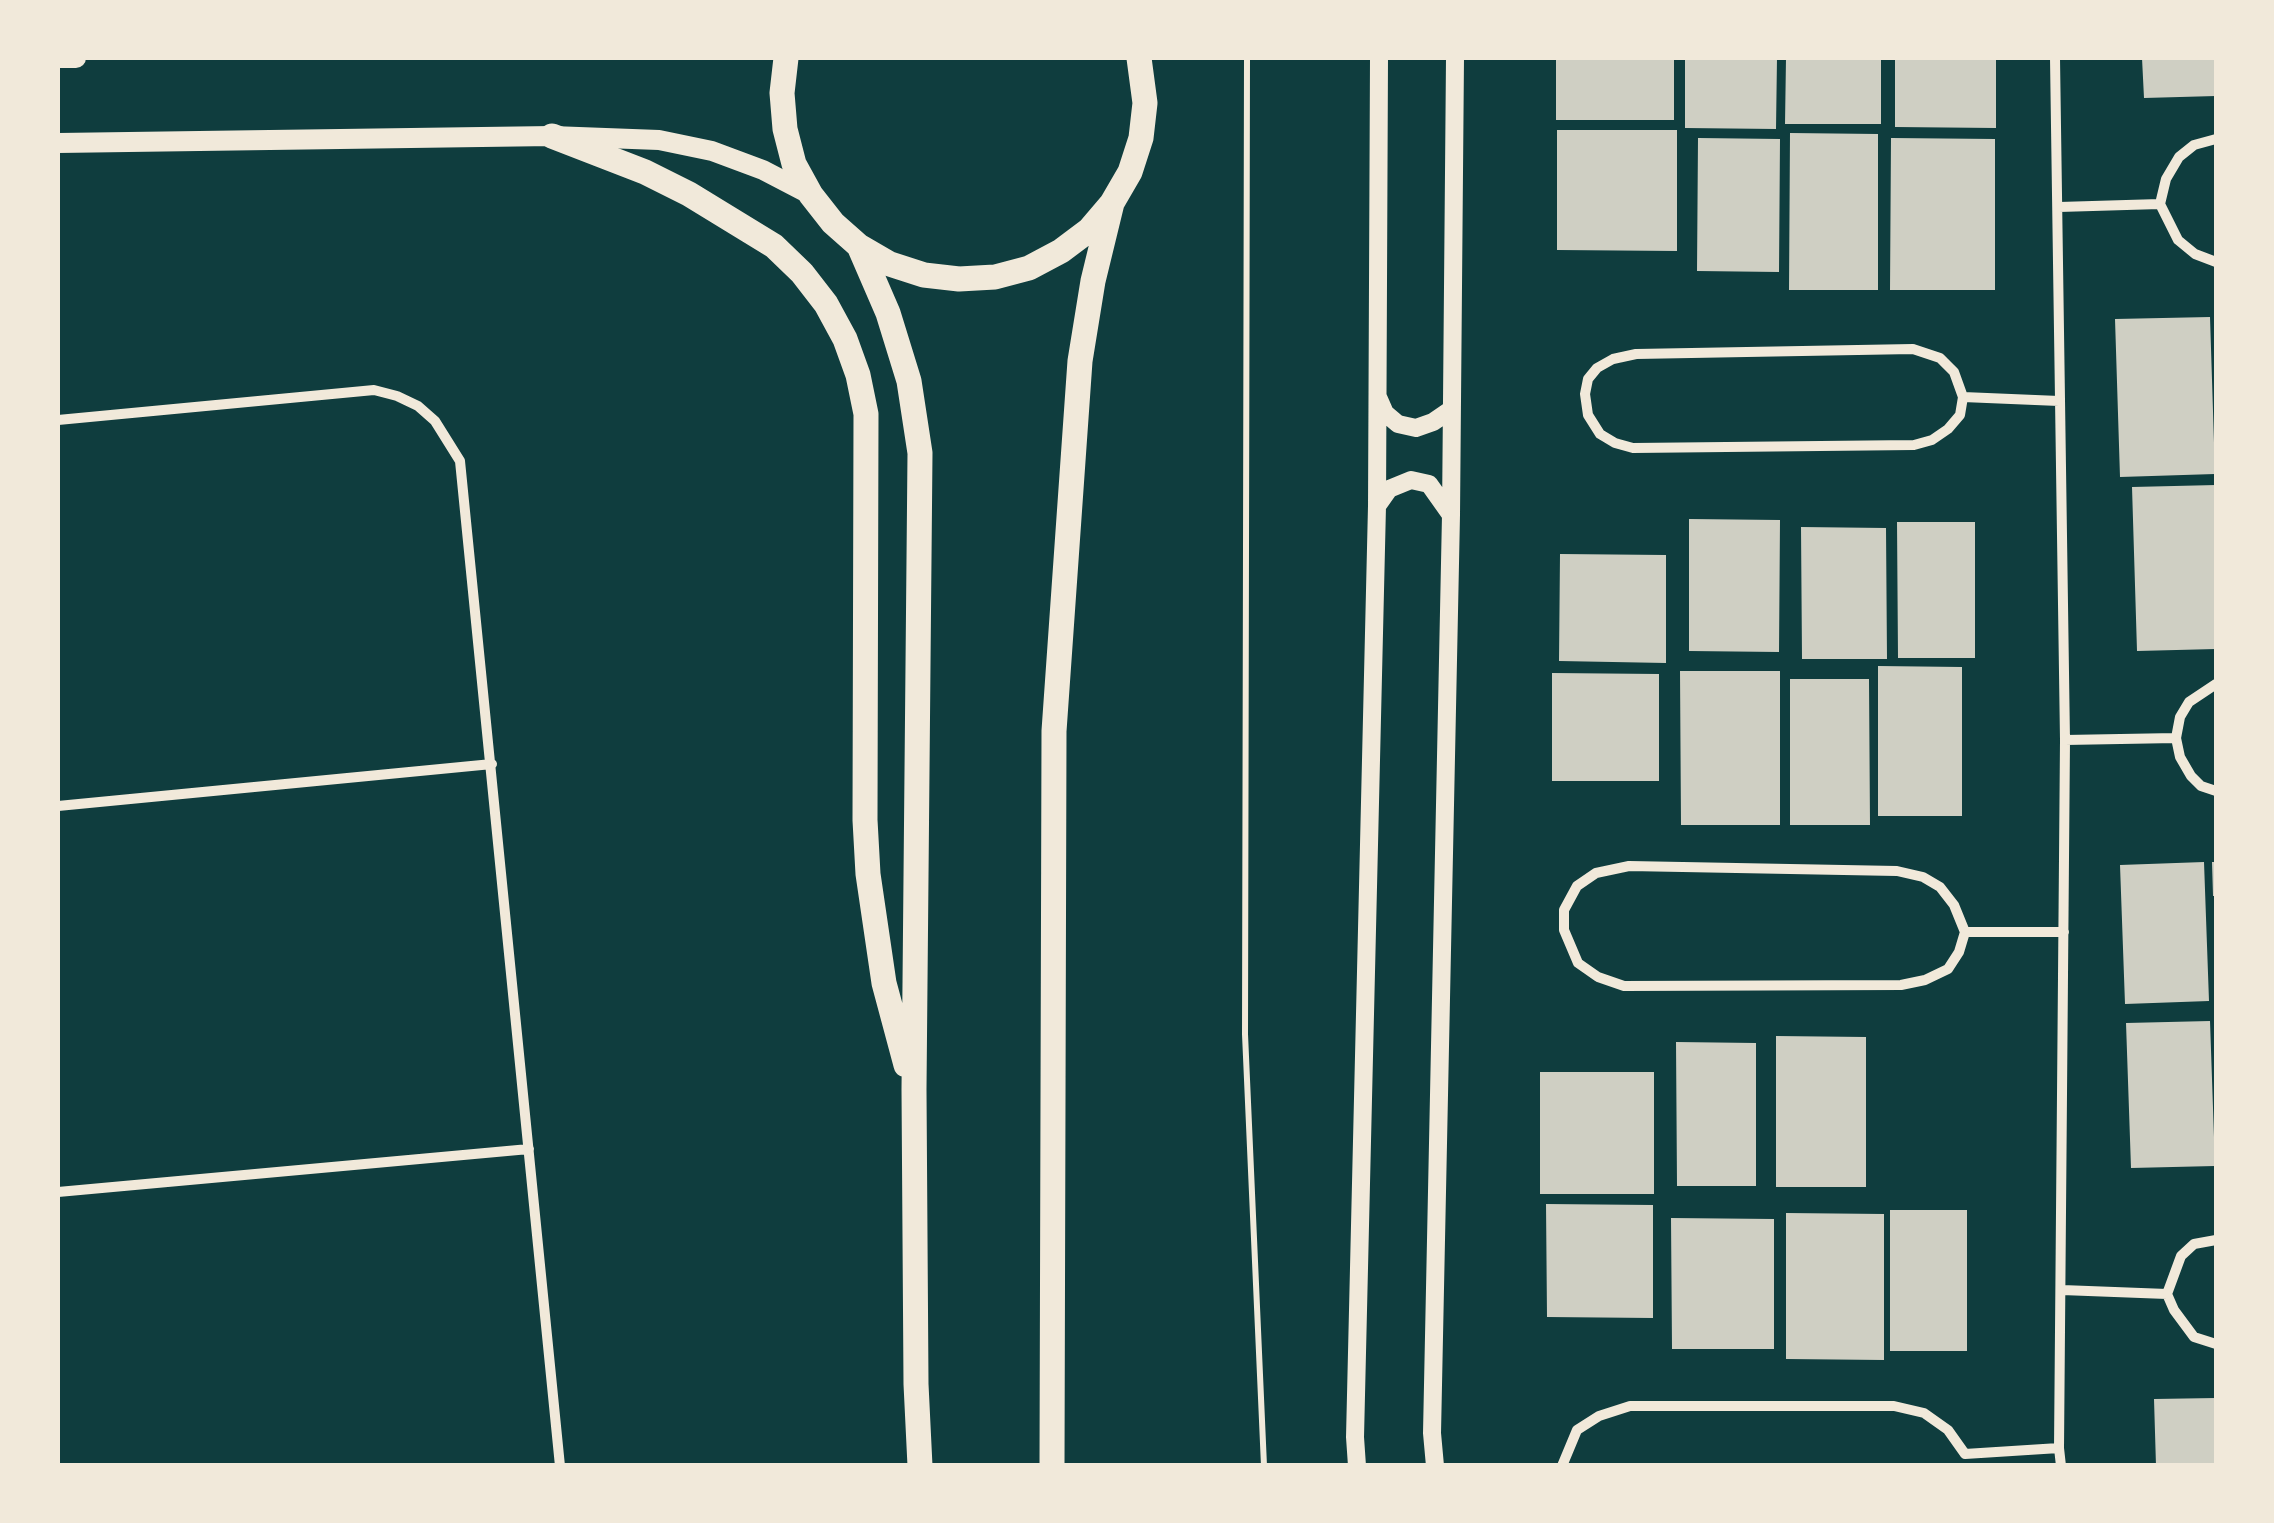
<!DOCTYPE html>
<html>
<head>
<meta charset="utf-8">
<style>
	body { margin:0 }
	#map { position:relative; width:2274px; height:1523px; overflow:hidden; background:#0f3d3e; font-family:Figtree,sans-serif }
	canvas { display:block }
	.frame { position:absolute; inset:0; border:60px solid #f1e9da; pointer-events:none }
</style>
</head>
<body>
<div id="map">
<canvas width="2274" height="1523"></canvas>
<div class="frame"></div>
</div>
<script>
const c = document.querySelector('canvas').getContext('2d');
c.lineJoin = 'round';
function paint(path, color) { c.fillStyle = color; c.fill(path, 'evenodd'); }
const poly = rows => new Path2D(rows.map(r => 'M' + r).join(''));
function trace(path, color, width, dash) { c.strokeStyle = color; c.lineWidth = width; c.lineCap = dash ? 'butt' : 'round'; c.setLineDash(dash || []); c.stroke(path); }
paint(poly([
	[1556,58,1674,58,1674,120,1556,120],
	[1685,58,1777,58,1776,129,1685,128],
	[1786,58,1881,58,1881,124,1785,124],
	[1895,58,1996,58,1996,128,1895,127],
	[2142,58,2216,58,2216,96,2144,98],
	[1557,130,1677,130,1677,251,1557,250],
	[1790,133,1878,134,1878,290,1789,290],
	[1698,138,1780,139,1779,272,1697,271],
	[1891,138,1995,139,1995,290,1890,290],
	[2210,317,2215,474,2120,477,2115,319],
	[2216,485,2216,649,2137,651,2132,487],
	[1689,519,1780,520,1779,652,1689,651],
	[1897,522,1975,522,1975,658,1898,658],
	[1801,527,1886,528,1887,659,1802,659],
	[1560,554,1666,555,1666,663,1559,661],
	[1878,666,1962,667,1962,816,1878,816],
	[1680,671,1780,671,1780,825,1681,825],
	[1552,673,1659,674,1659,781,1552,781],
	[1790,679,1869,679,1870,825,1790,825],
	[2204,862,2209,1001,2125,1004,2120,865],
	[2212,862,2216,862,2216,896,2213,896],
	[2210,1021,2215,1166,2131,1168,2126,1023],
	[1776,1036,1866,1037,1866,1187,1776,1187],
	[1676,1042,1756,1043,1756,1186,1677,1186],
	[1540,1072,1654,1072,1654,1194,1540,1194],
	[1546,1204,1653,1205,1653,1318,1547,1317],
	[1890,1210,1967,1210,1967,1351,1890,1351],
	[1786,1213,1884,1214,1884,1360,1786,1359],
	[1671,1218,1774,1219,1774,1349,1672,1349],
	[2216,1398,2216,1466,2156,1466,2154,1399]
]), '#cfcfc3');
trace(poly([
	[1247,58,1245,1034,1264,1466]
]), '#f1e9da', 6);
trace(poly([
	[2055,58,2065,740,2059,1448,2061,1466],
	[2216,139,2194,145,2179,157,2166,179,2160,204,2178,240,2195,254,2216,262],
	[2059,207,2160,204],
	[1913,349,1940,358,1954,372,1963,397,1960,415,1948,429,1932,440,1914,445,1633,448,1615,443,1600,434,1588,415,1585,394,1588,379,1597,368,1613,359,1636,354,1913,349],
	[1963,397,2059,401],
	[58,420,374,390,397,396,418,406,435,421,460,461,560,1466],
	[2216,684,2189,702,2180,717,2176,738,2180,757,2191,776,2201,786,2216,791],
	[2065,740,2176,738],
	[58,806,492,764],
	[1629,866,1897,871,1923,877,1940,887,1954,905,1965,932,1959,952,1948,969,1925,980,1901,985,1624,986,1598,977,1578,963,1564,930,1564,910,1577,886,1596,873,1629,866],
	[1965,932,2064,932],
	[58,1192,529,1149],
	[2216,1240,2194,1244,2181,1256,2167,1294,2174,1310,2194,1337,2216,1344],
	[2062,1290,2167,1294],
	[1965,1454,2059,1448],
	[1562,1466,1577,1430,1599,1416,1630,1406,1894,1406,1924,1413,1948,1430,1965,1454]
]), '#f1e9da', 10);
trace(poly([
	[1378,397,1385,413,1398,424,1416,428,1433,422,1452,409],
	[1377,506,1389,489,1411,480,1429,484,1451,515],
	[1357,1466,1355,1437,1377,506,1379,58],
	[1435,1466,1432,1433,1451,515,1455,58]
]), '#f1e9da', 18);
trace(poly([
	[58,58,76,58],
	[58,143,552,136,659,140,712,151,763,170,811,195]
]), '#f1e9da', 20);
trace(poly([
	[786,58,782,93,785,129,794,164,811,195,833,223,859,246,890,264,924,275,959,279,995,277,1029,268,1061,251,1089,230,1112,203,1130,172,1141,138,1145,103,1139,58],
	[552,136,645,172,689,194,774,246,802,273,826,304,845,339,858,375,866,414,865,820,868,874,884,983,906,1065],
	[859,246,888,313,909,381,920,453,914,1089,916,1384,920,1466],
	[1052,1466,1054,731,1080,361,1093,281,1112,203]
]), '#f1e9da', 25);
</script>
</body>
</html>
